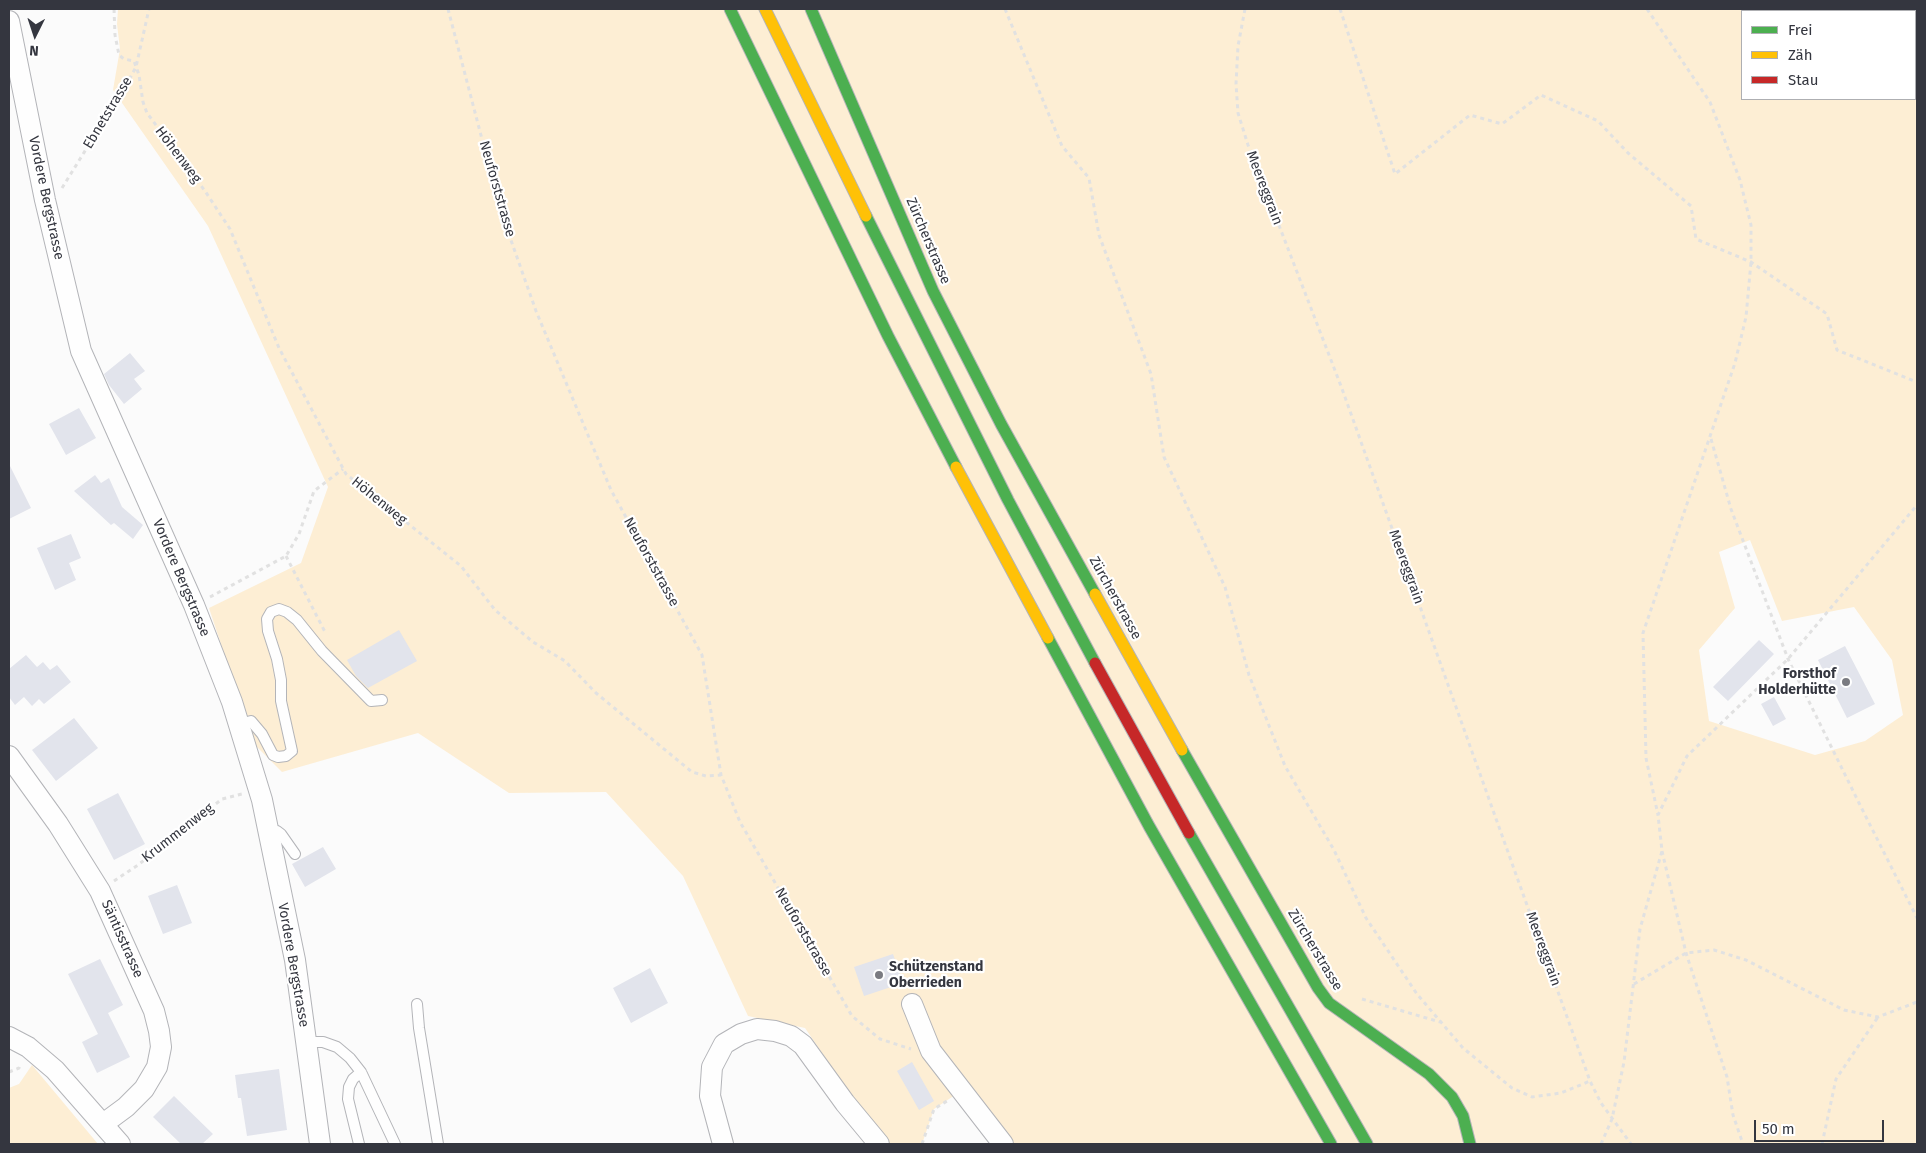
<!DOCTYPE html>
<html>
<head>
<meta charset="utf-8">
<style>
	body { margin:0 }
	#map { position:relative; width:1926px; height:1153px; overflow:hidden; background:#fbfbfb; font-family:"Fira Sans",sans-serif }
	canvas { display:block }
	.frame { position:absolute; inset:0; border:10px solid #34363f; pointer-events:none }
	.legend { position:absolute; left:1741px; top:10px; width:175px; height:90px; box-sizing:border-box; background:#fff; border:1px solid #aeafb2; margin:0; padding:6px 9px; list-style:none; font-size:15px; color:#34363f }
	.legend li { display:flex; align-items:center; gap:10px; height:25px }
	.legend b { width:25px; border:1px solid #aeafb2 }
	.north { position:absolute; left:10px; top:10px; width:50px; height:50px; -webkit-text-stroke:4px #fff; paint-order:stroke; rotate:184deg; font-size:14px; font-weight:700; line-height:20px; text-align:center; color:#34363f }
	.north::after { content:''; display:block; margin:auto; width:18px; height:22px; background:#34363f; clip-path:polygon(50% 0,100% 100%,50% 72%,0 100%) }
	.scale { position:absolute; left:1754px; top:1120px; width:130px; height:22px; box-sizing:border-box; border:2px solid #34363f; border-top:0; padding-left:6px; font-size:15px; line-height:18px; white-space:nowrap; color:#34363f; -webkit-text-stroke:4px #fff; paint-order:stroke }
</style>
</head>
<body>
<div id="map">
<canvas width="1926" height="1153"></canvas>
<div class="frame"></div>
<ul class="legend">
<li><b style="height:6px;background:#4caf50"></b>Frei</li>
<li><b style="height:6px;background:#ffc107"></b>Zäh</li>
<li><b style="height:6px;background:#c62828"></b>Stau</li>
</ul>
<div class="north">N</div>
<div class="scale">50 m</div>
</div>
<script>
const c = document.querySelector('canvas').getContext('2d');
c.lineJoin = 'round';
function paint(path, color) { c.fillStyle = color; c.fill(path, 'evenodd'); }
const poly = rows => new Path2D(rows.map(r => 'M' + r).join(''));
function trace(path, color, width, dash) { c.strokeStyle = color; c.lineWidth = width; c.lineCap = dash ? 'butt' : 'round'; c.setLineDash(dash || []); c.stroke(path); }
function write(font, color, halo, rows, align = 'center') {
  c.font = font + ' "Fira Sans",sans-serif'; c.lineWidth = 4.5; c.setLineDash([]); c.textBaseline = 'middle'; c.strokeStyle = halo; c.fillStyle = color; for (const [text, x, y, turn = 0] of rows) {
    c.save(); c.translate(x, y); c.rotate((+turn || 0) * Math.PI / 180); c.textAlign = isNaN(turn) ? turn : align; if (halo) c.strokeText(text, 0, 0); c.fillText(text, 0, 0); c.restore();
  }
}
paint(poly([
	[118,9,1917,9,1917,1144,1003,1144,961,1091,934,1109,922,1144,884,1144,805,1028,748,1016,683,876,606,792,509,793,418,733,282,772,254,744,209,608,301,563,328,487,208,226,113,90,120,49,117,24],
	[1742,11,1915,11,1915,99,1742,99],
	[1750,540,1782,621,1854,607,1892,660,1903,715,1865,741,1815,755,1709,721,1699,650,1735,608,1719,552],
	[32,1065,98,1144,9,1144,9,1088,19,1084]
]), '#fdeed4');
paint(poly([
	[130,353,145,371,134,379,142,389,124,404,109,385,104,374],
	[79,408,96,438,66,455,49,424],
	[9,464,31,508,9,519],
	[95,475,101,483,109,478,122,507,143,525,133,539,114,523,111,525,74,491],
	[71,534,81,558,69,563,76,580,55,590,37,548],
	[399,630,417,661,368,688,356,676,347,660],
	[1759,640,1774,654,1728,701,1713,687],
	[1845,646,1875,704,1847,718,1818,660],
	[26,655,37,667,43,662,50,670,57,665,71,682,44,704,39,699,32,706,24,697,15,705,9,697,9,669],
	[1774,697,1786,719,1773,726,1761,704],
	[74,718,98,748,56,781,32,750],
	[118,793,145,844,114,860,87,809],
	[323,847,336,869,305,887,292,864],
	[177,885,192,923,163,934,148,896],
	[893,954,903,983,864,996,854,967],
	[100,959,123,1005,108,1013,130,1057,97,1073,82,1042,98,1034,68,974],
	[650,968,668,1003,631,1023,613,988],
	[912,1062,934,1101,919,1110,897,1071],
	[279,1069,287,1130,247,1136,241,1098,238,1098,235,1075],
	[174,1096,213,1134,202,1144,181,1144,153,1117]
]), '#e2e4ec');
const lane = poly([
	[239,724,251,721,262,734,273,755,278,757,286,756,292,751,281,701,281,680,277,659,268,631,267,619,271,612,279,609,287,612,297,620,322,651,371,701,382,700],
	[268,831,277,831,281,834,295,854],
	[417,1004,419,1028,438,1144],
	[306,1042,323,1042,337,1047,350,1058,361,1072,395,1144],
	[359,1144,348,1099,349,1087,353,1079,361,1072]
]);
const street = poly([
	[9,21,45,200,81,351,194,605,232,702,262,800,295,960,320,1144],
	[9,756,58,824,100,891,154,1011,159,1031,161,1047,157,1067,144,1089,126,1107,103,1124],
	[912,1004,931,1051,1003,1144],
	[9,1037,28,1047,55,1070,120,1144],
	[723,1144,710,1096,712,1067,724,1044,741,1034,757,1029,775,1031,791,1036,803,1045,845,1103,879,1144]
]);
const fast = poly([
	[730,9,888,336,956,467],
	[811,9,933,291,1001,424,1095,594],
	[866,216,1008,500,1095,663],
	[1048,638,1149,826,1331,1144],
	[1182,750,1318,988,1329,1003,1429,1074,1452,1097,1463,1116,1470,1144],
	[1189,833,1367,1144]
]);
const slow = poly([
	[765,9,866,216],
	[956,467,1048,638],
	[1095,594,1182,750]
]);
const jam = poly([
	[1095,663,1189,833]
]);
trace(lane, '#b3b4b8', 12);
trace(street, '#b3b4b8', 22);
trace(fast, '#b3b4b8', 13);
trace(slow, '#b3b4b8', 13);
trace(jam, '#b3b4b8', 13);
trace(poly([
	[114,9,115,35,119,55,124,59,134,61,139,75,143,102,147,113,205,191,230,229,279,348,346,474,461,566,495,610,533,642,565,661,596,693,692,772,706,776,721,775],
	[448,9,501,212,536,311,611,490,702,655,721,775,740,822,852,1016,880,1039,911,1049],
	[1005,9,1062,146,1089,178,1099,235,1151,374,1164,457,1225,587,1249,675,1285,766,1334,850,1366,918,1417,994,1463,1048,1512,1088,1532,1097,1561,1093,1590,1081],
	[1245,9,1238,46,1236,84,1238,113,1248,145,1341,386,1590,1081,1601,1103,1631,1144],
	[1340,9,1395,174,1470,115,1502,124,1541,95,1598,121,1628,153,1691,206,1696,239,1751,262,1827,314,1837,350,1917,382],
	[1647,9,1710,102,1740,180,1751,225,1751,262,1746,317,1735,363,1643,633,1646,758,1658,815],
	[62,188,98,130,114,108,136,67,149,9],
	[1711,439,1731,509,1788,659,1859,803,1917,918],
	[286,556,325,632],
	[210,597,286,556,299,534,314,491,343,469],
	[1662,851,1686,953,1727,1077,1733,1115,1743,1144],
	[114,881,138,865,222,799,242,794],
	[1634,984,1686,953,1714,950,1746,960,1844,1010,1878,1017,1917,1002],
	[1362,999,1440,1022],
	[9,1072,19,1068,20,1064],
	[922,1144,934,1109,947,1101],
	[1601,1144,1612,1119,1624,1062,1640,929,1662,851,1658,815,1687,756,1788,659,1917,505],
	[1822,1144,1836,1079,1878,1017]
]), '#e1e1e1', 3, [4, 4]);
trace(lane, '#fefefe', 10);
trace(street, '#fefefe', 20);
trace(fast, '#4caf50', 11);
trace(slow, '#ffc107', 11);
trace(jam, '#c62828', 11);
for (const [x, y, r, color] of [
	[1846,682,5,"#7a7b81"],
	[879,975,5,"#7a7b81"]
]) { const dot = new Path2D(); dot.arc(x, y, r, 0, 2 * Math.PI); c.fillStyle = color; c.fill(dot); trace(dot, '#fff', 2); }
write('14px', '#34363f', '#fff', [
	["Ebnetstrasse",108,113,-59],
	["Höhenweg",178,155,53],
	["Meereggrain",1264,188,69],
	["Neuforststrasse",497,189,74],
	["Vordere Bergstrasse",46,198,78],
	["Zürcherstrasse",928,241,67],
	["Höhenweg",379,501,39],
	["Neuforststrasse",651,562,61],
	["Meereggrain",1406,567,70],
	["Vordere Bergstrasse",181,578,67],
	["Zürcherstrasse",1115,598,61],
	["Krummenweg",178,833,-38],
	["Neuforststrasse",803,932,60],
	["Säntisstrasse",122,939,66],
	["Meereggrain",1543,949,70],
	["Zürcherstrasse",1315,950,59],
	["Vordere Bergstrasse",293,965,80]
]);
write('bold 14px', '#34363f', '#fff', [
	["Forsthof",1836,674],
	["Holderhütte",1836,690],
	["Schützenstand",889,967,"left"],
	["Oberrieden",889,983,"left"]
], 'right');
</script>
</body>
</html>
